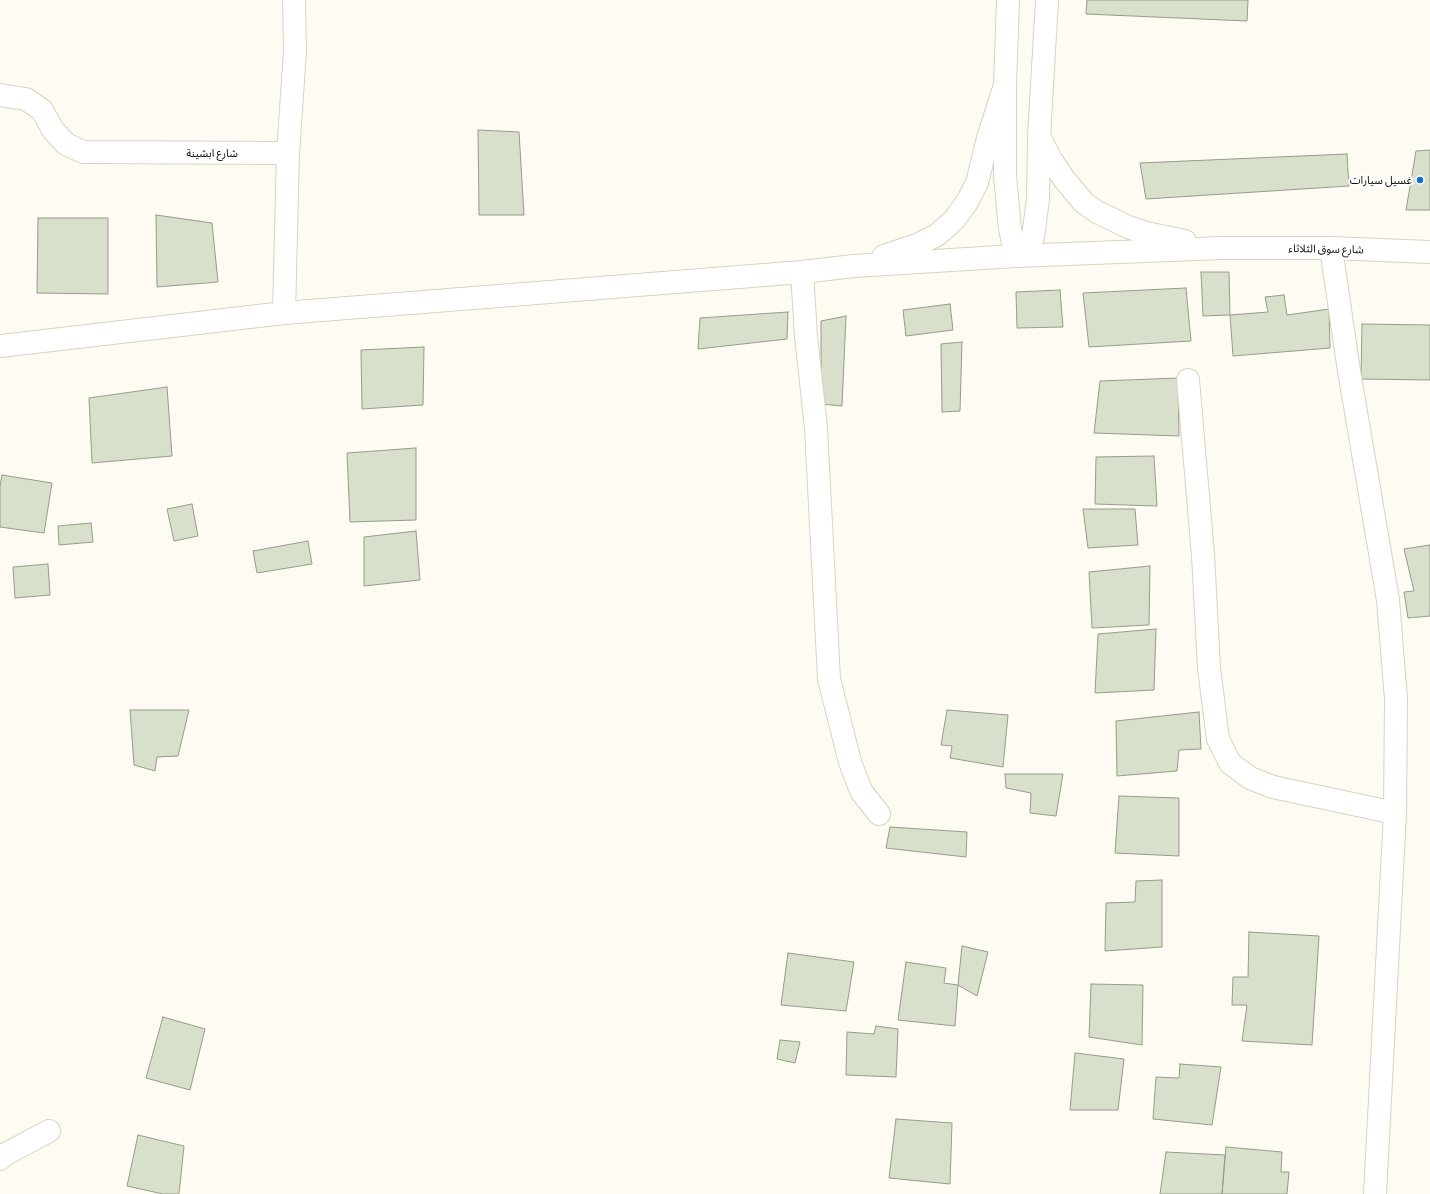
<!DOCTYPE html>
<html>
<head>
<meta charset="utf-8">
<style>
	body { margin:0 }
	canvas { display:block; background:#fefbf3 }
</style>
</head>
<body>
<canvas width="1430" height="1194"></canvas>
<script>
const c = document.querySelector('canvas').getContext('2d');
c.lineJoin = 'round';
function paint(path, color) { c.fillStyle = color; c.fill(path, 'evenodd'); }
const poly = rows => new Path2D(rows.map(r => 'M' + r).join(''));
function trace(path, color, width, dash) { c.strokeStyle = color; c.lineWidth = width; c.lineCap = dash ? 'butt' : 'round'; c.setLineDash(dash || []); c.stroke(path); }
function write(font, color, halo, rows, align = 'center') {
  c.font = font + ' Commissioner,"Noto Sans Arabic",sans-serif'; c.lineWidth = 4; c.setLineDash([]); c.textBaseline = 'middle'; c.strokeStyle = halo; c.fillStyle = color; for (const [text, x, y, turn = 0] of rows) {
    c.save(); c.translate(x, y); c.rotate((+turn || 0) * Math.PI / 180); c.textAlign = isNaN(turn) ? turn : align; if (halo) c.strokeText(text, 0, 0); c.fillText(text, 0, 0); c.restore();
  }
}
const building = poly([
	[1087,0,1248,0,1247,21,1086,14,1087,0],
	[478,130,519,132,524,215,479,215,478,130],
	[1430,150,1430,210,1406,210,1416,151,1430,150],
	[1347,154,1349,186,1146,199,1140,163,1347,154],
	[156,215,212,223,218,282,157,287,156,215],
	[38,218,108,218,108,294,37,293,38,218],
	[1201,272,1229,272,1230,315,1203,316,1201,272],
	[1186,288,1191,341,1089,347,1083,293,1186,288],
	[1060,290,1063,327,1017,328,1016,292,1060,290],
	[1284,295,1287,315,1329,309,1330,348,1233,356,1230,315,1268,312,1265,297,1284,295],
	[950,304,953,330,906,336,903,310,950,304],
	[788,312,787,339,698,349,700,318,788,312],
	[846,316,842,406,821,404,821,321,846,316],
	[1362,324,1430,325,1430,380,1361,379,1362,324],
	[962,342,960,411,942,412,941,344,962,342],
	[424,347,423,405,362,409,361,350,424,347],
	[1178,378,1179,436,1094,433,1100,381,1178,378],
	[167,387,172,456,92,463,89,398,167,387],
	[416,448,416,520,350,522,347,453,416,448],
	[1154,456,1157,506,1095,504,1096,457,1154,456],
	[2,475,52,483,44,533,0,527,0,486,2,475],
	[192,504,198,536,174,541,167,509,192,504],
	[1083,509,1135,509,1138,545,1088,548,1083,509],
	[91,523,93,542,59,545,58,526,91,523],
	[416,531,420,580,364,586,364,537,416,531],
	[308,541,312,564,257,573,253,551,308,541],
	[1430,545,1430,616,1408,618,1404,592,1414,591,1404,549,1430,545],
	[48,564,50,595,15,598,13,567,48,564],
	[1150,566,1149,625,1092,628,1089,572,1150,566],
	[1156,629,1154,690,1095,693,1098,634,1156,629],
	[130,710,189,710,178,756,157,757,155,771,134,765,130,710],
	[947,710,1008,715,1003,767,950,758,952,746,941,745,947,710],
	[1199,712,1201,749,1179,750,1177,771,1117,776,1116,721,1199,712],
	[1005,774,1063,774,1056,816,1030,813,1031,793,1006,788,1005,774],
	[1119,796,1179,798,1179,856,1115,853,1119,796],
	[890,827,967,832,966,857,886,848,890,827],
	[1162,880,1162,947,1105,951,1106,903,1135,902,1136,881,1162,880],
	[1249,932,1319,936,1312,1045,1242,1041,1247,1005,1232,1005,1233,977,1248,977,1249,932],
	[962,946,988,952,977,996,958,985,962,946],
	[788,953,854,962,846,1011,781,1005,788,953],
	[906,962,946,968,944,983,958,985,955,1026,898,1020,906,962],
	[1091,984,1143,985,1142,1045,1089,1037,1091,984],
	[163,1017,205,1029,190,1090,146,1078,163,1017],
	[876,1026,898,1029,896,1077,846,1075,847,1032,874,1034,876,1026],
	[780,1040,800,1042,795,1063,777,1059,780,1040],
	[1075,1053,1124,1059,1118,1110,1070,1110,1075,1053],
	[1180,1064,1221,1067,1212,1125,1153,1119,1156,1077,1179,1078,1180,1064],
	[896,1119,952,1123,950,1184,889,1178,896,1119],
	[138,1135,184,1146,179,1194,163,1194,127,1186,138,1135],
	[1226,1147,1282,1152,1281,1172,1289,1172,1287,1194,1222,1194,1226,1147],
	[1166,1152,1225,1155,1222,1194,1160,1194,1166,1152]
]);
paint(building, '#d8dfcb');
trace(building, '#959c89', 1);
const minor = poly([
	[1008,0,1005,85,1005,176,1010,229,1016,256],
	[0,95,26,99,42,110,53,130,66,144,83,152,288,153,284,313],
	[1040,138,1050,158,1064,179,1084,203,1097,212,1128,227,1146,233,1185,241],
	[288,153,295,51,294,0],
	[1331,248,1349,371,1388,600,1396,699,1395,813,1375,1194],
	[1027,255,1033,237,1038,199,1039,137,1047,0],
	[884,256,917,245,937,235,954,220,967,202,977,183,988,138,1005,85],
	[802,272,806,336,816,428,829,679,850,762,861,791,879,814],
	[0,346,284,313,802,272,854,266,1016,256,1222,248,1331,248,1430,252],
	[1188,380,1203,555,1209,668,1218,739,1230,763,1250,778,1273,787,1395,813],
	[0,1159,4,1155,49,1131]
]);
trace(minor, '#d9d2be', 24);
trace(minor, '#fff', 22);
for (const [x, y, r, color] of [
	[1420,180,4,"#146bd5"]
]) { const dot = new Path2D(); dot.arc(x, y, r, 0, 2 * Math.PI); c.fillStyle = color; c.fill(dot); trace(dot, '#fff', 1.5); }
write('11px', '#0e0b06', '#fff', [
	["شارع ابشينة",212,153],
	["شارع سوق الثلاثاء",1326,249,1]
]);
write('11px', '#0e0b06', '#fff', [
	["غسيل سيارات",1412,180]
], 'right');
</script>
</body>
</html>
